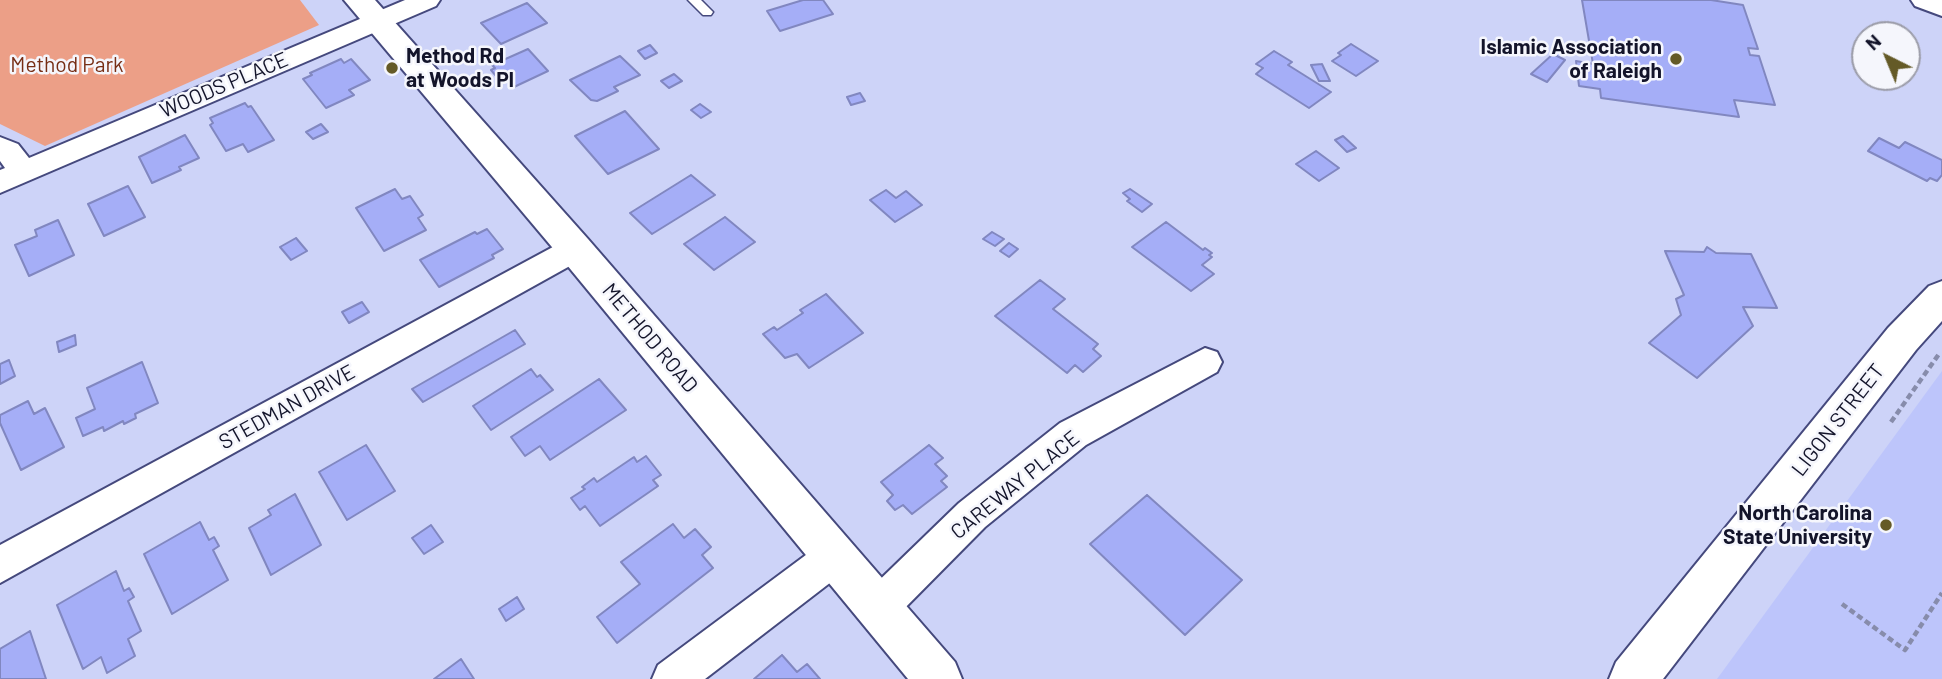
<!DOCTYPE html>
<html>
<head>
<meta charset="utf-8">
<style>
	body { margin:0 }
	#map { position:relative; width:1942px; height:679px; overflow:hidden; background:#cdd3f8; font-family:Barlow,sans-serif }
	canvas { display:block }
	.north { position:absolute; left:1851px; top:21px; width:70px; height:70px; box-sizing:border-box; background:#f5f6fc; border:2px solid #9b9ca8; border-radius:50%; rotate:317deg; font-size:19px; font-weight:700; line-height:28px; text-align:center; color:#13142a }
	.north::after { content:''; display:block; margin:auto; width:24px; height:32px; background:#645a27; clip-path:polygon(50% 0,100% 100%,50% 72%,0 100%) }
</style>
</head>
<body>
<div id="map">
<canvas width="1942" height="679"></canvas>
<div class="north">N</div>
</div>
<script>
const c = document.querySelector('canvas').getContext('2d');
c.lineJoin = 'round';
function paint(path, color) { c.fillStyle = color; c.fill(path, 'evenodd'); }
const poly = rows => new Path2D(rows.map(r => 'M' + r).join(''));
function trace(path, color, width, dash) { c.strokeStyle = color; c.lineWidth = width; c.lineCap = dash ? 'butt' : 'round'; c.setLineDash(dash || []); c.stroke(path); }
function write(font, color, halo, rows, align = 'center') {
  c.font = font + ' Barlow,sans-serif'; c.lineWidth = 5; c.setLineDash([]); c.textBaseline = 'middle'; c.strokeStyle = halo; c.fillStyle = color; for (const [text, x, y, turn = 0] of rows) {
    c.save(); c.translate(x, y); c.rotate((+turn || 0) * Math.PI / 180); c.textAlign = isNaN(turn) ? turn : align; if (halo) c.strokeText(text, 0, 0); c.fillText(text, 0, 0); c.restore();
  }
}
paint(poly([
	[1942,371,1942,679,1717,679]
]), '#bdc5fb');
paint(poly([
	[0,0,300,0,319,25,45,146,0,124]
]), '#ec9f87');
const building = poly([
	[803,0,823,0,833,14,780,31,767,11,803,0],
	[1582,0,1711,0,1743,5,1758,49,1748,48,1750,55,1759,56,1775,105,1734,100,1739,117,1601,98,1600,89,1579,86,1576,61,1593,64,1582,0],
	[527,3,547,23,501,44,481,23,527,3],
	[1351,44,1378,61,1356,76,1332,61,1341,55,1338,53,1351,44],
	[650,45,657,53,645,59,638,51,650,45],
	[528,49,548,71,514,87,507,79,501,82,491,70,495,68,492,65,528,49],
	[1274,51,1292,62,1288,65,1331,92,1309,108,1256,74,1263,68,1256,64,1274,51],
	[1553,54,1565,60,1547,82,1531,74,1553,54],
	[620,56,640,75,614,87,618,91,597,101,591,100,570,80,620,56],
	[341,59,344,63,351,59,370,80,349,90,354,95,326,108,303,79,312,75,310,73,341,59],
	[1322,64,1330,81,1319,81,1311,65,1322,64],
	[674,74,682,81,669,88,661,81,674,74],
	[860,93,865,101,851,105,847,97,860,93],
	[245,103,248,107,251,106,274,140,248,152,243,144,226,151,210,125,213,123,210,118,245,103],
	[700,104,711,112,701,118,691,110,700,104],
	[625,111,659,149,608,174,575,136,625,111],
	[321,124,328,132,313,139,306,132,321,124],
	[185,135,199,158,179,167,181,170,152,183,139,157,185,135],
	[1343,136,1356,148,1347,152,1335,140,1343,136],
	[1879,138,1899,148,1905,142,1942,160,1942,175,1937,181,1930,178,1927,181,1868,151,1879,138],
	[1316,151,1339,168,1319,181,1296,164,1316,151],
	[691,175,715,195,652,234,630,213,691,175],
	[128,186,145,217,104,236,88,204,128,186],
	[395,189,402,199,410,196,423,215,418,218,426,230,384,251,356,208,395,189],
	[1130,189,1152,204,1142,212,1127,201,1130,199,1123,193,1130,189],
	[886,190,896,198,906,191,922,205,895,222,870,200,886,190],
	[725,217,755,242,714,270,684,244,725,217],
	[58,220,74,255,29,276,15,245,37,236,35,230,58,220],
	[1166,222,1203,250,1205,248,1212,253,1209,255,1212,257,1202,265,1214,274,1191,291,1132,247,1166,222],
	[487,229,503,249,492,255,494,258,439,287,420,260,475,232,477,234,487,229],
	[992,232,1004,239,995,246,983,239,992,232],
	[296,238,307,251,291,260,280,247,296,238],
	[1009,243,1018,249,1009,257,1000,251,1009,243],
	[1707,247,1716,253,1751,254,1777,308,1743,307,1753,326,1697,378,1649,343,1681,315,1676,299,1684,295,1665,251,1704,252,1707,247],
	[1040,280,1065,299,1053,309,1098,344,1093,349,1101,356,1083,372,1075,365,1067,373,995,316,1040,280],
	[826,294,863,333,809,368,797,354,785,358,763,334,774,327,777,330,803,313,800,310,826,294],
	[362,302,369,312,349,323,342,312,362,302],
	[515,330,525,344,423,402,412,389,515,330],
	[75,335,76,345,59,352,57,342,75,335],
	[9,360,15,376,0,384,0,364,9,360],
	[142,362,158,403,135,414,136,418,124,424,123,421,104,431,103,427,83,436,76,418,95,409,87,388,142,362],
	[531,369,537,377,540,375,553,390,491,430,473,406,531,369],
	[599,379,626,410,550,460,540,446,525,456,511,437,599,379],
	[28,401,34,414,45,408,64,447,21,470,0,423,0,415,28,401],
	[366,445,395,491,347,520,319,472,366,445],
	[929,445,943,458,935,464,947,476,941,481,947,487,912,514,903,505,895,510,887,501,893,495,881,482,929,445],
	[646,456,661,475,653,480,658,486,600,526,585,506,580,510,571,498,585,489,582,487,594,478,597,482,634,457,637,462,646,456],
	[295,494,321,545,271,575,249,528,271,515,268,510,295,494],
	[1147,495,1242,580,1185,635,1090,544,1147,495],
	[200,522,209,540,214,537,219,546,213,550,228,580,172,614,144,554,200,522],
	[673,524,684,538,695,529,711,547,702,555,713,568,617,643,597,617,640,584,621,562,673,524],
	[431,525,443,542,424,554,412,538,431,525],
	[116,571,124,591,129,588,134,597,128,601,141,631,128,639,135,656,107,673,101,657,83,669,57,605,116,571],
	[517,597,524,609,506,621,499,609,517,597],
	[30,631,46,679,0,679,0,649,30,631],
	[782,655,797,672,807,664,820,679,754,679,782,655],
	[461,659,474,679,434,679,461,659]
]);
paint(building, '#a5aef7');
trace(building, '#8187c0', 2);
const lane = poly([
	[688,0,701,0,713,12,711,15,703,15,688,0]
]);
const street = poly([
	[405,0,440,0,436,6,0,193,0,170,5,168,0,161,0,137,18,144,29,158,405,0],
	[1911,0,1942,0,1942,16,1915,6,1911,0],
	[575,237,586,241,591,249,586,257,0,583,0,545,564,241,575,237],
	[1205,348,1217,352,1222,362,1217,372,1086,445,985,527,892,621,878,627,864,621,858,608,864,595,959,503,1060,423,1205,348],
	[835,538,848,543,854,556,848,569,705,679,652,679,658,665,822,543,835,538]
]);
const secondary = poly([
	[344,0,375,0,588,239,955,662,962,679,908,679,562,259,344,0],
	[1942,281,1942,321,1916,350,1663,679,1609,679,1616,662,1888,328,1929,286,1942,281]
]);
trace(lane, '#45497d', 3);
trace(street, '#45497d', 4);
trace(secondary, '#45497d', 4);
trace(poly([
	[1891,422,1939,354],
	[1842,604,1905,650,1942,593]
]), '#878cab', 4.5, [6, 3.5]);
paint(lane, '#fff');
paint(street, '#fff');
paint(secondary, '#fff');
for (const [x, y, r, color] of [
	[1676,59,7,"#645a27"],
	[392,68,7,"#645a27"],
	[1886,525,7,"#645a27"]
]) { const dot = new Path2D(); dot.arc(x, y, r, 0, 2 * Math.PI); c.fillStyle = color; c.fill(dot); trace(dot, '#f5f6fc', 2.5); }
write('bold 21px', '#13142a', '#f5f6fc', [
	["Islamic Association",1662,47],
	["of Raleigh",1662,71],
	["Method Rd",406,56,"left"],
	["at Woods Pl",406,80,"left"],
	["North Carolina",1872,513],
	["State University",1872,537]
], 'right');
write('21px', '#772e15', '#f5f6fc', [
	["Method Park",67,65]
]);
write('21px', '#13142a', '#f5f6fc', [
	["WOODS PLACE",224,85,-23],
	["METHOD ROAD",650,338,50],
	["STEDMAN DRIVE",287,407,-29],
	["LIGON STREET",1838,420,-52],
	["CAREWAY PLACE",1015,485,-39]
]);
</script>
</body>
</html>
